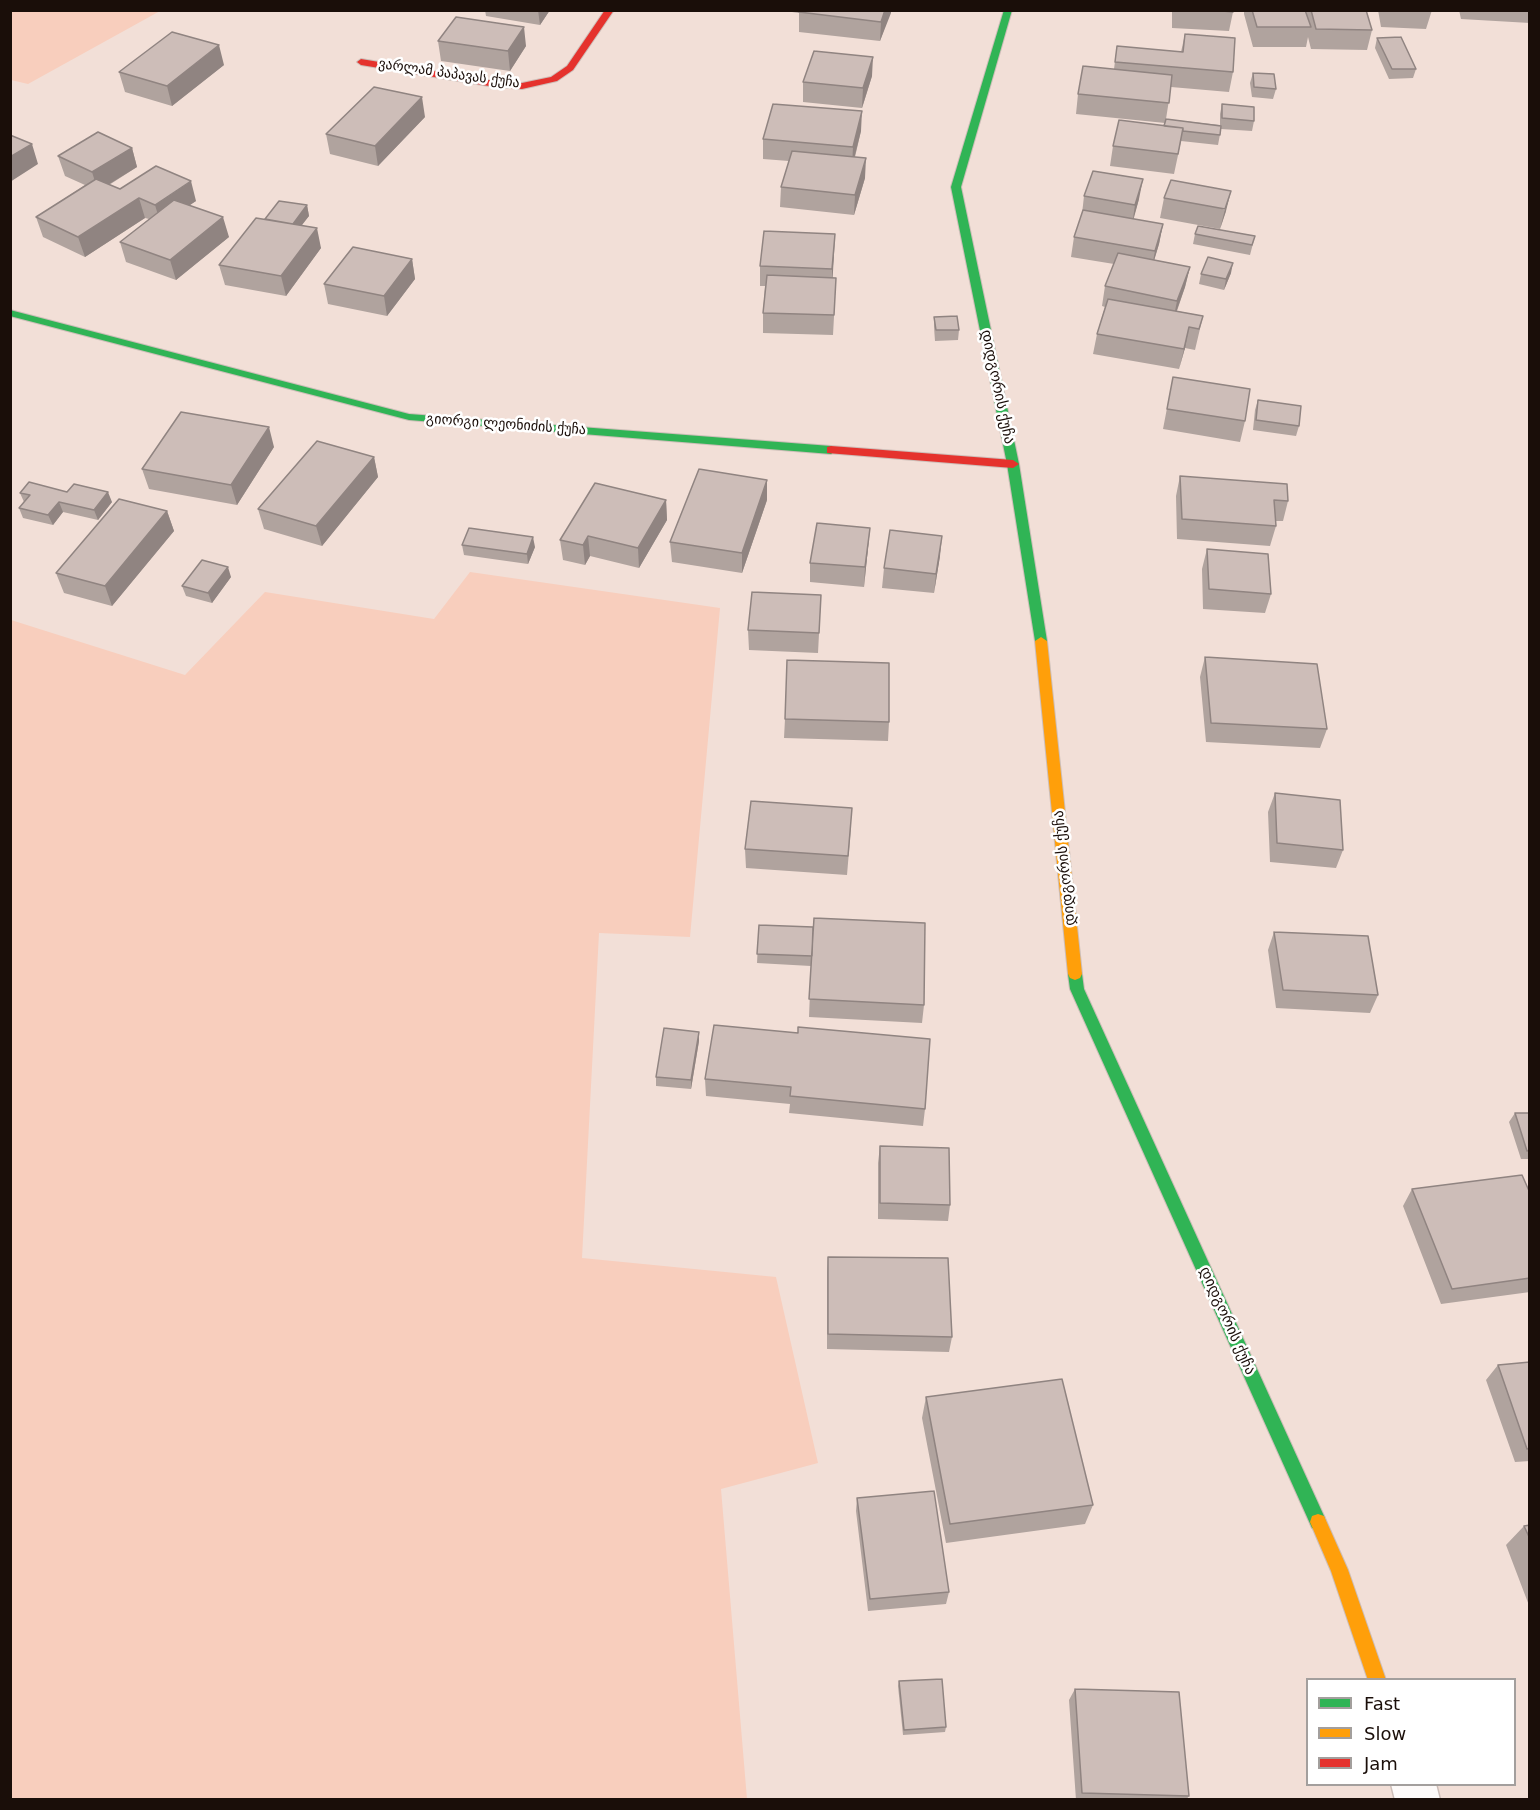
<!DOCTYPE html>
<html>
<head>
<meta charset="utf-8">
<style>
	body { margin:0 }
	#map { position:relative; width:1540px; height:1810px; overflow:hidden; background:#f2dfd7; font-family:"DejaVu Sans",sans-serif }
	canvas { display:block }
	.frame { position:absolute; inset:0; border:12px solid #1a0e09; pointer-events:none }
	.legend { position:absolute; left:1306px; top:1678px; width:210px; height:108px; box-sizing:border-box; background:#fff; border:2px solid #a39f9d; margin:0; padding:8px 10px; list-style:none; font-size:18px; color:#1a0e09 }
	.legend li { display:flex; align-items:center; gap:12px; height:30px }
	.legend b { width:30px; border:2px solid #a39f9d }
</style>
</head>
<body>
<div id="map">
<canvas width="1540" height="1810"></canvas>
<div class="frame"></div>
<ul class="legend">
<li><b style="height:8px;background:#30b455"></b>Fast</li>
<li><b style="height:8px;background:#ff9f0a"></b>Slow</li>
<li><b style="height:8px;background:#e5322d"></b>Jam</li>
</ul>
</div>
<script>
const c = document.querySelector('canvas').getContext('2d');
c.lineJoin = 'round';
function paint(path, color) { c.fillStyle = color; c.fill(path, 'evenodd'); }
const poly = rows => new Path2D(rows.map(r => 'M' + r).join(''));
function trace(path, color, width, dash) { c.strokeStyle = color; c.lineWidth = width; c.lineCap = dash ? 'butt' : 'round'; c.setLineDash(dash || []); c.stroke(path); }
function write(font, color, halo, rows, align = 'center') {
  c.font = font + ' "DejaVu Sans","Noto Sans Georgian",sans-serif'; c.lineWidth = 5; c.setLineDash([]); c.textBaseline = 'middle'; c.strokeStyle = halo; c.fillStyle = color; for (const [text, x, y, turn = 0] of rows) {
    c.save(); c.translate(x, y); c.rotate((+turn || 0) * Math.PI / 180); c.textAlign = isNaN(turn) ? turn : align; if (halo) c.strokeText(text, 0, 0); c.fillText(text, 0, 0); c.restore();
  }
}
paint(poly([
	[10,11,11,10,160,11,28,84,11,80],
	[470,572,720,608,690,937,599,933,582,1258,776,1277,818,1463,721,1489,747,1799,11,1799,11,620,185,675,265,592,434,619]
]), '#f8cebd');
const street = poly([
	[1391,1784,1436,1784,1440,1800,1395,1800,1391,1784]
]);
const fast = poly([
	[1004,10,1012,10,961,187,1019,464,1047,641,1041,645,1035,641,1007,464,951,187,1004,10],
	[10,310,409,414,831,446,837,450,831,454,409,420,10,316,10,310],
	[1075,968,1080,970,1082,974,1084,989,1324,1516,1326,1522,1324,1528,1318,1530,1312,1528,1070,989,1068,974,1070,970,1075,968]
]);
const slow = poly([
	[1041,637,1047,641,1082,974,1080,978,1075,980,1070,978,1068,974,1035,641,1041,637],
	[1318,1514,1324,1516,1348,1570,1386,1680,1368,1680,1331,1571,1310,1522,1312,1516,1318,1514]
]);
const jam = poly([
	[605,10,614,10,573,70,557,81,522,89,495,87,361,65,357,62,361,59,495,81,522,83,551,77,567,66,605,10],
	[831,446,1013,460,1019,464,1013,468,827,453,827,447,831,446]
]);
trace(street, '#cdbeb8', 3);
trace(fast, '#cdbeb8', 2);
trace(slow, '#cdbeb8', 2);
trace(jam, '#cdbeb8', 2);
paint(street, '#fdfaf9');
paint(fast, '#30b455');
paint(slow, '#ff9f0a');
paint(jam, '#e5322d');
paint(poly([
	[485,10,550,10,540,25,486,16],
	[778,10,891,10,880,41,799,32,799,13],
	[1172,10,1233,10,1233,12,1229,31,1172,28],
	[1244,10,1366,10,1372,30,1367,50,1311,49,1308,37,1306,47,1253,47,1244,14],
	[1378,10,1432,10,1426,29,1381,27],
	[1459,10,1530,10,1530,23,1461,19],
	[1185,34,1233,72,1229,92,1171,87,1166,119,1220,125,1220,114,1222,104,1254,121,1252,131,1221,129,1218,145,1181,141,1174,174,1110,166,1113,146,1164,126,1165,123,1076,114,1078,94,1114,69,1117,46,1181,52],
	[1377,38,1416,69,1413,78,1389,79,1375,48],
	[438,41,526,46,510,71,441,61],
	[224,65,172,106,125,92,119,72],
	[1253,73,1276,89,1273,99,1252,97,1250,83],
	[872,76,862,108,803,102,803,82],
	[425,117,378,166,330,154,326,134],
	[861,131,855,157,865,178,854,215,780,207,781,187,789,161,763,159,763,139],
	[132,148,137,167,109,185,120,189,196,201,189,205,229,237,176,280,126,262,120,242,149,219,145,218,85,257,43,237,36,217,85,185,65,176,58,156],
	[1171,180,1226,211,1220,229,1160,218,1164,198],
	[1084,196,1139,199,1133,219,1163,224,1159,244,1154,260,1190,267,1185,287,1177,311,1203,316,1195,350,1185,348,1179,369,1093,354,1097,334,1105,307,1102,306,1105,286,1114,264,1071,257,1074,237,1082,214],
	[307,205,309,216,301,225,321,248,286,296,225,285,219,265,265,219],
	[835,234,832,278,835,298,833,335,763,333,763,313,765,286,760,286,760,266],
	[1195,234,1255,236,1250,255,1193,244],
	[412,259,415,279,387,316,328,304,324,284],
	[1231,273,1224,290,1199,284,1201,274],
	[934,317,959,330,958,340,935,341,934,327],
	[1173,377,1245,421,1240,442,1163,429],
	[1258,400,1299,426,1296,436,1253,430,1255,410],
	[274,447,237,505,149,489,142,469],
	[374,457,378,477,322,546,264,529,258,509],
	[1180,476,1288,501,1283,521,1276,521,1276,526,1270,546,1177,539,1176,496],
	[20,493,112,502,98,520,63,512,53,525,23,518,19,508,24,502],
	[666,500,667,520,639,568,590,556,585,565,563,560,560,540],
	[767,500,742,573,672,562,670,542],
	[167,511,174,531,112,606,64,593,56,573],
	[870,528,868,548,864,587,810,582,810,563],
	[462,545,535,547,528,564,464,555],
	[1207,549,1271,594,1265,613,1203,609,1202,569],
	[940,556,934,593,882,588,884,568],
	[231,577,212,603,186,596,182,586],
	[821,595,818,653,749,650,748,630],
	[1205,657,1327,729,1320,748,1206,742,1200,677],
	[785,719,889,722,888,741,784,738],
	[1275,793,1343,850,1336,868,1270,862,1268,812],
	[851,827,847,875,746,868,745,849],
	[759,925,924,1005,922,1023,809,1017,811,966,757,963],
	[1274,932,1378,995,1370,1013,1276,1008,1268,950],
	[714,1025,925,1109,923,1126,789,1113,790,1104,706,1096,705,1079],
	[699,1041,691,1089,656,1086,656,1077],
	[1515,1113,1530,1113,1530,1159,1521,1159,1509,1122],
	[880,1146,950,1205,948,1221,878,1219,878,1163],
	[1412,1189,1530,1193,1530,1292,1441,1304,1403,1206],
	[828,1257,952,1337,949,1352,827,1349,827,1272],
	[1530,1362,1530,1461,1515,1462,1486,1380,1498,1365],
	[926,1397,1093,1505,1085,1524,946,1543,922,1418],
	[857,1498,949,1592,946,1604,868,1611,856,1511],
	[1530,1525,1530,1608,1506,1545,1524,1526],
	[899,1681,946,1727,945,1732,903,1735,898,1686],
	[1075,1689,1189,1796,1186,1800,1076,1800,1069,1700]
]), '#b0a39e');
paint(poly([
	[538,10,550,10,540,25],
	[885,10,891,10,891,13,880,41,881,22],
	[524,27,526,46,510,71,508,51],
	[219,45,224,65,172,106,167,86],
	[873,57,872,76,862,108,863,88],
	[422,97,425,117,378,166,375,146],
	[862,111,861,131,852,167,853,147],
	[32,144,38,164,10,182,10,157],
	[132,148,137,167,98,191,92,172],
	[866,158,865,178,854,215,855,195],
	[1143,179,1139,199,1132,225,1135,205],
	[191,181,196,201,161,225,155,205],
	[1231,191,1226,211,1220,229,1225,209],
	[139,198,145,218,85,257,78,237],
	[307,205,309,216,289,242,286,232],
	[223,217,229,237,176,280,170,260],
	[1163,224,1159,244,1151,271,1155,251],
	[317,228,321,248,286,296,281,276],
	[835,234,834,254,832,289,832,269],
	[412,259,415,279,387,316,384,296],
	[1233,263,1231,273,1224,290,1226,279],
	[1190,267,1185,287,1173,321,1177,301],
	[1189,327,1185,348,1179,369,1184,349],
	[269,427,274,447,237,505,231,485],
	[374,457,378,477,322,546,316,526],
	[767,480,767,500,742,573,742,553],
	[108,492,112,502,98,520,94,510],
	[666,500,667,520,639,568,638,548],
	[59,502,63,512,53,525,48,515],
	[167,511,174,531,112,606,105,586],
	[870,528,868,548,864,587,865,567],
	[588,536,590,556,585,565,583,545],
	[942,536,940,556,934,593,936,574],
	[533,537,535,547,528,564,527,554],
	[228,567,231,577,212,603,208,593],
	[699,1032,699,1041,691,1089,691,1080]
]), '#908481');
const building = poly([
	[799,10,885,10,881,22,799,12,799,10],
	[1212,10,1233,10,1233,12,1212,10],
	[1252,10,1305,10,1311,27,1257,27,1252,10],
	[1311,10,1366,10,1372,30,1316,29,1311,10],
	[456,17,524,27,508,51,438,41,456,17],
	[172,32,219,45,167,86,119,72,172,32],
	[1185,34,1235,38,1233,72,1115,62,1117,46,1183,52,1185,34],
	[1401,37,1416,69,1392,69,1377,38,1401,37],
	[814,51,873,57,863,88,803,82,814,51],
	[1083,66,1172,75,1169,103,1078,94,1083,66],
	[1253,73,1274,74,1276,89,1254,87,1253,73],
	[374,87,422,97,375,146,326,134,374,87],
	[773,104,862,111,853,147,763,139,773,104],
	[1222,104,1254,107,1254,121,1222,118,1222,104],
	[1166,119,1221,126,1220,135,1183,131,1183,128,1164,126,1166,119],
	[1119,120,1183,128,1178,154,1113,146,1119,120],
	[98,132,132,148,92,172,58,156,98,132],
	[10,135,32,144,10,157,10,135],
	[792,151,866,158,855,195,781,187,792,151],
	[156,166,191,181,155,205,139,198,78,237,36,217,96,179,120,189,156,166],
	[1093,171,1143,179,1135,205,1084,196,1093,171],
	[1171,180,1231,191,1225,209,1164,198,1171,180],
	[174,200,223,217,170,260,120,242,174,200],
	[279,201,307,205,293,224,265,219,279,201],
	[1083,210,1163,224,1155,251,1074,237,1083,210],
	[256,218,317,228,281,276,219,265,256,218],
	[1198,226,1255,236,1252,245,1195,234,1198,226],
	[764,231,835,234,832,269,760,266,764,231],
	[353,247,412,259,384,296,324,284,353,247],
	[1118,253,1190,267,1177,301,1105,286,1118,253],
	[1208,257,1233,263,1226,279,1201,274,1208,257],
	[767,275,836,278,834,315,763,313,767,275],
	[1108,299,1203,316,1199,329,1189,327,1184,349,1097,334,1108,299],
	[957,316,959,330,936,330,934,317,957,316],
	[1173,377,1250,389,1245,421,1167,409,1173,377],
	[1258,400,1301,406,1299,426,1256,420,1258,400],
	[181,412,269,427,231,485,142,469,181,412],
	[317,441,374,457,316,526,258,509,317,441],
	[699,469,767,480,742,553,670,542,699,469],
	[1180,476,1287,484,1288,501,1274,500,1276,526,1182,519,1180,476],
	[29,482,67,492,74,484,108,492,94,510,59,502,48,515,19,508,30,495,20,493,29,482],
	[595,483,666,500,638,548,588,536,583,545,560,540,595,483],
	[119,499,167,511,105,586,56,573,119,499],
	[817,523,870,528,865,567,810,563,817,523],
	[469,528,533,537,527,554,462,545,469,528],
	[890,530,942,536,936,574,884,568,890,530],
	[1207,549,1268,554,1271,594,1209,589,1207,549],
	[202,560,228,567,208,593,182,586,202,560],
	[752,592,821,595,819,633,748,630,752,592],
	[1205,657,1317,664,1327,729,1211,723,1205,657],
	[787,660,889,663,889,722,785,719,787,660],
	[1275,793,1340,800,1343,850,1277,843,1275,793],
	[751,801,852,808,848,856,745,849,751,801],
	[814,918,925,923,924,1005,809,999,814,918],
	[759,925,813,927,812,956,757,954,759,925],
	[1274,932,1368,936,1378,995,1283,990,1274,932],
	[714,1025,798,1033,798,1027,930,1039,925,1109,790,1096,791,1087,705,1079,714,1025],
	[664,1028,699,1032,691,1080,656,1077,664,1028],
	[1515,1113,1530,1113,1530,1150,1527,1151,1515,1113],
	[880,1146,949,1148,950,1205,880,1203,880,1146],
	[1522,1175,1530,1193,1530,1278,1452,1289,1412,1189,1522,1175],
	[828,1257,948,1258,952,1337,828,1334,828,1257],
	[1530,1362,1530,1448,1527,1449,1498,1365,1530,1362],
	[1062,1379,1093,1505,950,1524,926,1397,1062,1379],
	[934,1491,949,1592,870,1599,857,1498,934,1491],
	[1530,1525,1530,1539,1524,1526,1530,1525],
	[942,1679,946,1727,904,1730,899,1681,942,1679],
	[1075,1689,1179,1692,1189,1796,1082,1793,1075,1689]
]);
paint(building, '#cdbdb8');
trace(building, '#908481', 1.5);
write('14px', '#1a0e09', '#fff', [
	["ვარლამ პაპავას ქუჩა",449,74,8],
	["გიორგი ლეონიძის ქუჩა",506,425,4]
]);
write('15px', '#1a0e09', '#fff', [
	["დიდგორის ქუჩა",997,387,78],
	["დიდგორის ქუჩა",1065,868,-96],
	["დიდგორის ქუჩა",1227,1321,66]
]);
</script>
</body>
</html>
